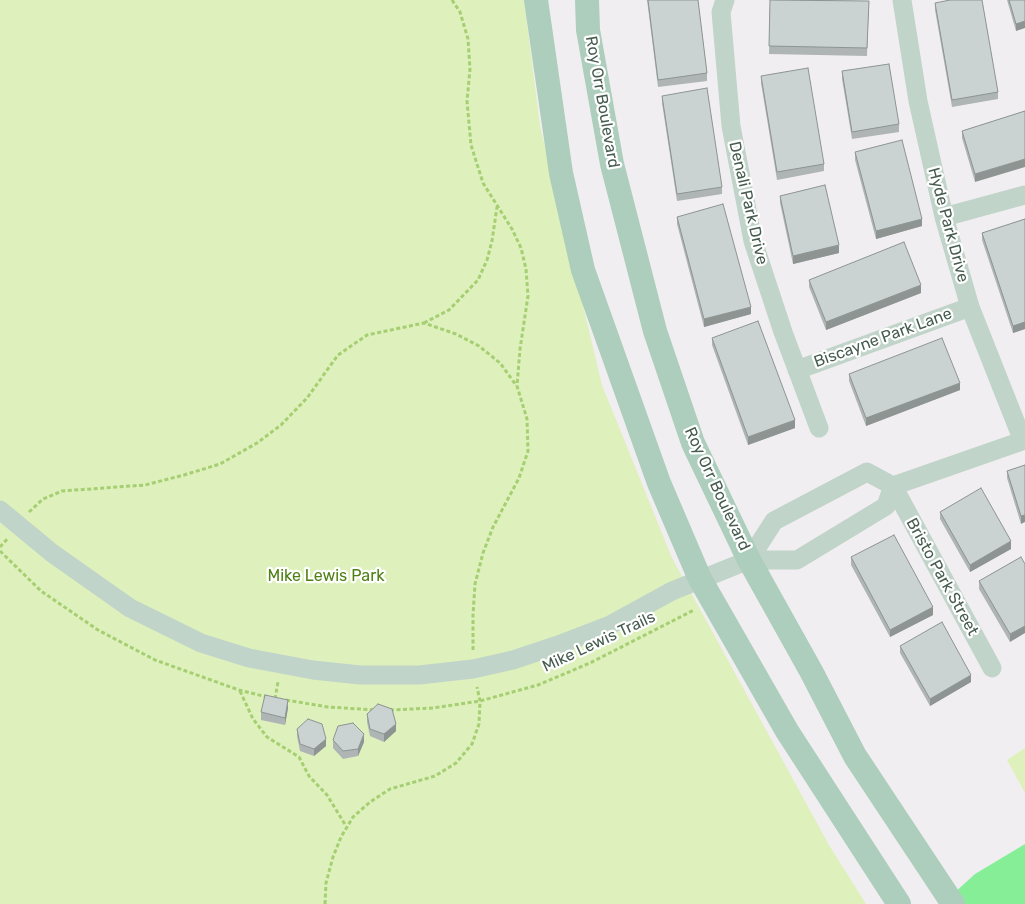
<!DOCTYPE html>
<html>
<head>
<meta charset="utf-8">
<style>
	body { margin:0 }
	canvas { display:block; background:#f1eef1 }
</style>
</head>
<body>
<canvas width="1025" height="904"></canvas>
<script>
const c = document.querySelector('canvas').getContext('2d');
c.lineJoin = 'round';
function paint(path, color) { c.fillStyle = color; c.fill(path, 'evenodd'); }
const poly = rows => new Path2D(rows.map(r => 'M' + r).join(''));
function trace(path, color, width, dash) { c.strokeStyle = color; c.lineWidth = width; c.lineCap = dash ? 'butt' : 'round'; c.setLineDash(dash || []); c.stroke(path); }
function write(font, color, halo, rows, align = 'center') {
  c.font = font + ' Rubik,sans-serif'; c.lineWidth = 4.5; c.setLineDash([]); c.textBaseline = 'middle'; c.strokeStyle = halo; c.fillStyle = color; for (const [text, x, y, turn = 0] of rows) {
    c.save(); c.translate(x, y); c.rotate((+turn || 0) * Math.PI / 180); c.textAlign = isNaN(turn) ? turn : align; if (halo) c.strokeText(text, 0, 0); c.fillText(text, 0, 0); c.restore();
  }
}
paint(poly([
	[0,0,524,0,540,126,602,385,672,558,829,845,866,904,0,904],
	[1025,748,1025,793,1007,760]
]), '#def0bb');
paint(poly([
	[1025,844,1025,904,942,904,975,874]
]), '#87ee98');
trace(poly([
	[452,0,460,12,468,39,470,69,467,101,471,145,483,183,512,229,521,248,526,269,528,296,520,349,517,386,527,419,528,451,519,478,493,527,483,553,475,584,473,615,473,651],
	[424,323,449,310,478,280,487,260,492,241,497,207],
	[29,512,43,499,62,491,145,485,184,475,220,464,257,443,281,425,307,398,338,355,367,335,424,323,456,334,479,346,500,363,516,385],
	[0,547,8,538],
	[0,551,41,591,98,630,155,660,239,690,267,697],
	[240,691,253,719,267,737,299,757,309,776,327,795,346,826],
	[275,699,278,682],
	[286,700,328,707,376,710],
	[390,710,433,708,480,701,538,685,590,663,694,610],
	[325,904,326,883,333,857,341,837,353,817,370,802,390,789,435,776,456,763,472,744,479,724,480,701,477,687]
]), '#a5cf72', 3, [4, 2.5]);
trace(poly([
	[725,0,721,12,731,126,753,241,783,332,819,428],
	[902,0,918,101,944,217,970,307,1023,441],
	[944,217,1025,195],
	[797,370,970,307],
	[893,486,992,668],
	[0,510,52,553,130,608,201,643,249,658,313,670,360,675,419,675,473,669,513,660,558,645,610,625,672,591,749,560,797,560,886,506,893,486],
	[749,560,774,521,867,472,893,486,1025,440]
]), '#c1d4c9', 19);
trace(poly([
	[536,0,561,173,583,270,659,483,700,579,787,731,899,904],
	[587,0,588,30,612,164,655,331,693,443,749,560,811,671,855,756,953,904]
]), '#adcebc', 24);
paint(poly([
	[647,0,698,0,707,73,707,81,658,87],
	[770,0,869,1,867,56,769,54],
	[1007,0,1025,0,1016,31],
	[935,3,998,92,998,99,952,107,935,10],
	[842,71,899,124,899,132,852,139,842,79],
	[761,76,824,164,824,171,777,180,761,83],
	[662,96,722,187,722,194,677,201,662,103],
	[1025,111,975,182,962,138,962,131],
	[855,152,922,226,876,239,855,160],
	[780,196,839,253,793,264,780,203],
	[677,217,751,314,704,327,677,224],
	[1025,219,1025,329,1013,333,982,240,982,233],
	[809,280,921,293,826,330,809,287],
	[712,338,795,428,748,445,712,345],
	[849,374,960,390,866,426,849,381],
	[1025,465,1021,524,1007,478,1007,471],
	[940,512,1011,549,970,572,940,519],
	[851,557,933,615,890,637,851,565],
	[1021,557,1010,642,979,589,979,581],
	[900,646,971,682,930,706,900,653],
	[288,708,285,725,261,720,261,712],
	[367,714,396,731,384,742,370,736,367,722],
	[297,729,326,746,314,756,300,751,297,736],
	[333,740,364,742,358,756,343,759,333,748]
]), '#aeb5b4');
paint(poly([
	[1025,21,1025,28,1016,31,1016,24],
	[1025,159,1025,167,975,182,975,174],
	[922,219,922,226,876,239,876,231],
	[839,245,839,253,793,264,793,256],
	[921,285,921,293,826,330,826,322],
	[751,307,751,314,704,327,704,319],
	[1025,322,1025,329,1013,333,1013,326],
	[960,383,960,390,866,426,866,418],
	[795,420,795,428,748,445,748,437],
	[1025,515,1025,522,1021,524,1021,516],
	[1011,541,1011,549,970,572,970,565],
	[933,607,933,615,890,637,890,630],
	[1025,626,1025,633,1010,642,1010,634],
	[971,675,971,682,930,706,930,699],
	[288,700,288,708,285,725,285,718],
	[396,724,396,731,384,742,384,734],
	[364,734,364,742,358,756,358,749],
	[326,739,326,746,314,756,314,749]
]), '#8d9492');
const building = poly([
	[648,0,698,0,707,73,658,80,648,0],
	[770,0,869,1,867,48,769,46,770,0],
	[950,0,982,0,998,92,952,100,935,3,950,0],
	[1009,0,1025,0,1025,21,1016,24,1009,0],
	[889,64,899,124,852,132,842,71,889,64],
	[808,68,824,164,777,172,761,76,808,68],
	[707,88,722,187,677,194,662,96,707,88],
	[1025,111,1025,159,975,174,962,131,1025,111],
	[902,140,922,219,876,231,855,152,902,140],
	[825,185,839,245,793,256,780,196,825,185],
	[723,204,751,307,704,319,677,217,723,204],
	[1025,219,1025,322,1013,326,982,233,1025,219],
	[904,242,921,285,826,322,809,280,904,242],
	[758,321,795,420,748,437,712,338,758,321],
	[942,338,960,383,866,418,849,374,942,338],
	[1025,465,1025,515,1021,516,1007,471,1025,465],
	[981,488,1011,541,970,565,940,512,981,488],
	[894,535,933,607,890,630,851,557,894,535],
	[1021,557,1025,564,1025,626,1010,634,979,581,1021,557],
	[942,622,971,675,930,699,900,646,942,622],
	[265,695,288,700,285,718,261,712,265,695],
	[378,704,392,709,396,724,384,734,370,729,367,714,378,704],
	[308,719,322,724,326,739,314,749,300,744,297,729,308,719],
	[353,723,364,734,358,749,343,751,333,740,338,726,353,723]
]);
paint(building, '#cad3d1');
trace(building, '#8d9492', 1);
write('16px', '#465c4f', '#fff', [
	["Roy Orr Boulevard",602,102,80],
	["Denali Park Drive",748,203,77],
	["Hyde Park Drive",948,225,75],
	["Biscayne Park Lane",883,338,-20],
	["Roy Orr Boulevard",717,489,65],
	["Bristo Park Street",942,577,61],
	["Mike Lewis Trails",599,642,-25]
]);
write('16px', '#4f8014', '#fff', [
	["Mike Lewis Park",326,576]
]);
</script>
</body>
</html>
